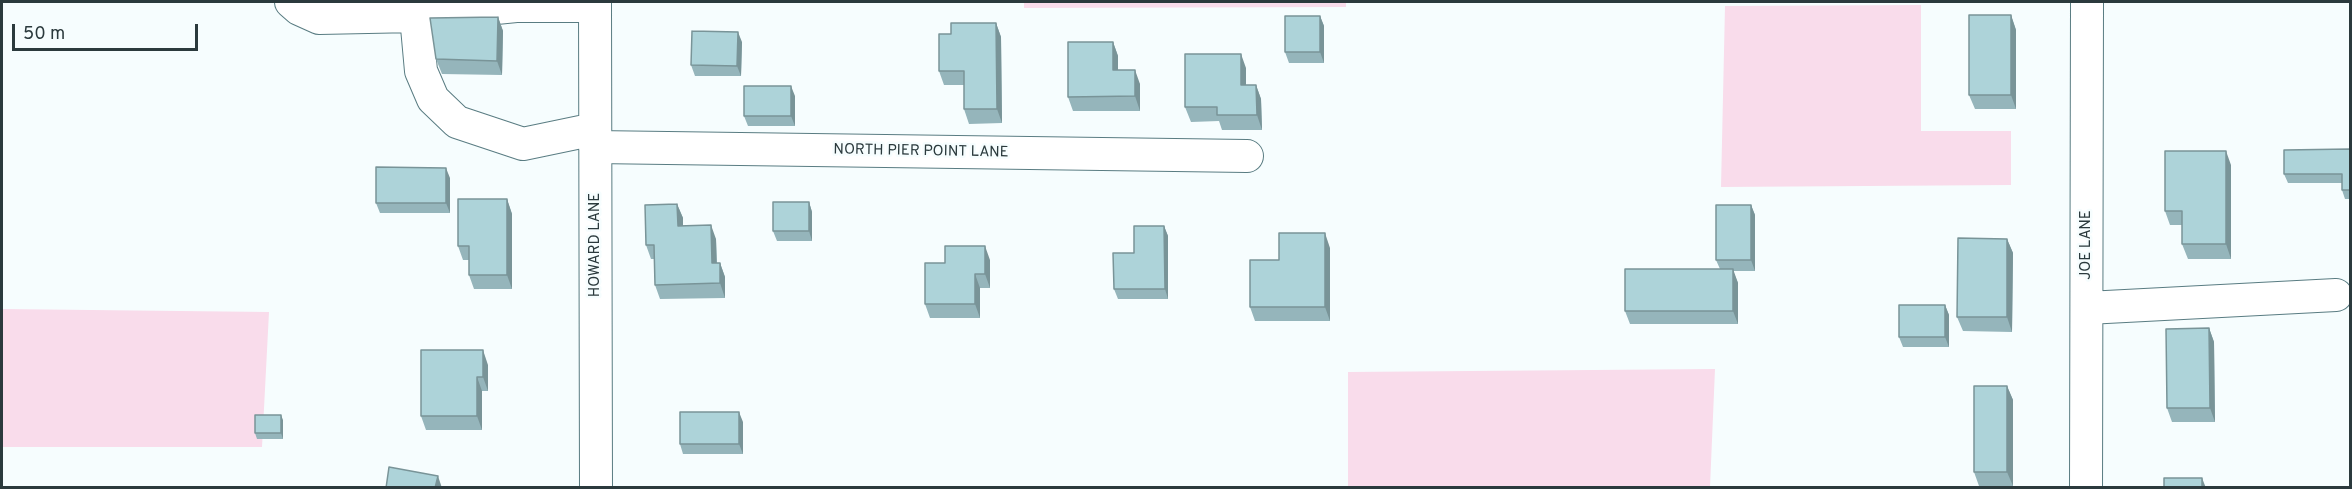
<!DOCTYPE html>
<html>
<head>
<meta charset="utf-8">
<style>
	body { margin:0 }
	#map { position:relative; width:2352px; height:489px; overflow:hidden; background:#f6fdfe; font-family:Overpass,sans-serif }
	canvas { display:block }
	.frame { position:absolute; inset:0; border:3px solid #2b3a3d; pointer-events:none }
	.scale { position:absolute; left:12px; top:24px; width:186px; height:27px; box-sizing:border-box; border:3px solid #2b3a3d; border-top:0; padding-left:8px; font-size:18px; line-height:21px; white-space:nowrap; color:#2b3a3d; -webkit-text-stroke:4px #f6fdfe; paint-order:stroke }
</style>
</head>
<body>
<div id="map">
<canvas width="2352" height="489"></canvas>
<div class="frame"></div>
<div class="scale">50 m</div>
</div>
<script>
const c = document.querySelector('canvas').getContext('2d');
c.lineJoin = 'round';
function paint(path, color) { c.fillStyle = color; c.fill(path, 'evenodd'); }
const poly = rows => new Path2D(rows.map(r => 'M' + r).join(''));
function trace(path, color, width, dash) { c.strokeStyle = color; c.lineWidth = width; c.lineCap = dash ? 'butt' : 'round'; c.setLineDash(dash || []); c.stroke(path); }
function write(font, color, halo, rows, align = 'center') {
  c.font = font + ' Overpass,sans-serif'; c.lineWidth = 5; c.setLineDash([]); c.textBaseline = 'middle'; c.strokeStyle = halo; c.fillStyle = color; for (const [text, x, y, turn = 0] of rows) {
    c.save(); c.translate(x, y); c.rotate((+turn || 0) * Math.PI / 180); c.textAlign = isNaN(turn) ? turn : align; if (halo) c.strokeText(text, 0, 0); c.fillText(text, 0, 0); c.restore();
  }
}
paint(poly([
	[1024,2,1346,2,1346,7,1024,8],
	[1921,5,1921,131,2011,131,2011,185,1721,187,1725,6],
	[2,309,269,312,262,447,2,447],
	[1715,369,1710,487,1348,487,1348,372]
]), '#f9dceb');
const minor = poly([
	[291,2,299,9,319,18,416,16,516,6,595,6],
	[595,2,596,488],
	[416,16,421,71,433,99,457,122,523,144,595,129],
	[595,147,1247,156],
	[2087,308,2336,295],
	[2086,488,2087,2]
]);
trace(minor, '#597c82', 34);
trace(minor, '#fff', 32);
paint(poly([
	[2011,15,2016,30,2016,109,1975,109,1969,95],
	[1320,16,1324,26,1324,63,1289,63,1285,52],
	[498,17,503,31,502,75,442,74,436,59],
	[996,23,1001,37,1002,123,969,124,964,109,964,85,944,85,939,71,951,34],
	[742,42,741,76,695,76,691,65],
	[1113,42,1118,56,1118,70,1140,84,1140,111,1073,111,1068,97],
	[1246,68,1246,85,1256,85,1261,99,1262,130,1222,130,1219,121,1191,122,1185,107],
	[795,96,795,126,748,126,744,116],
	[2350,149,2350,199,2345,199,2342,190,2342,183,2288,183,2284,174],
	[2231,165,2231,259,2188,259,2182,244,2182,225,2170,225,2165,211],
	[450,178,450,213,380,213,376,203],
	[507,199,512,214,512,289,474,289,469,275,469,260,463,260,458,246],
	[809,202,812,212,812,241,777,241,773,231],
	[677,204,683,218,683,226,716,239,717,263,720,263,725,277,725,298,660,299,655,285,655,259,651,259,646,245],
	[1751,205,1755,215,1755,271,1733,271,1738,283,1738,324,1630,324,1625,311,1720,269,1716,260],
	[1164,226,1168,236,1168,299,1118,299,1114,289,1134,253],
	[2007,239,2013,253,2012,332,1963,331,1957,317],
	[1330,248,1330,321,1255,321,1250,307,1279,260],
	[990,260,990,288,980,288,980,318,930,318,925,304,945,263],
	[1945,305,1949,315,1949,347,1903,347,1899,337],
	[2209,328,2214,342,2215,422,2172,422,2167,408],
	[488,365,488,391,482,391,482,430,426,430,421,416],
	[2007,386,2013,400,2013,486,1979,486,1974,472],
	[283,420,283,439,257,439,255,433],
	[743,422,743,454,683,454,680,444]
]), '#95b5bb');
paint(poly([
	[2011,15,2016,30,2016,109,2011,95],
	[1320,16,1324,26,1324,63,1320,52],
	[498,17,503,31,502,75,497,61],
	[996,23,1001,37,1002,123,997,109],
	[738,32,742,42,741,76,737,66],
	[1113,42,1118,56,1118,84,1113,70],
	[1241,54,1246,68,1246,99,1241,85],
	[1135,70,1140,84,1140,111,1135,96],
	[1256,85,1261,99,1262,130,1257,115],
	[791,86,795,96,795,126,791,116],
	[2226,151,2231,165,2231,259,2226,244],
	[446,168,450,178,450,213,446,203],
	[507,199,512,214,512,289,507,275],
	[809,202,812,212,812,241,809,231],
	[677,204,683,218,683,240,678,226],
	[1751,205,1755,215,1755,271,1751,260],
	[711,225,716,239,717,277,712,263],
	[1164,226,1168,236,1168,299,1165,289],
	[1325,233,1330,248,1330,321,1325,307],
	[2007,239,2013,253,2012,332,2007,317],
	[985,246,990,260,990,288,985,274],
	[720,263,725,277,725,298,720,283],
	[1733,269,1738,283,1738,324,1733,311],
	[975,274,980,288,980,318,975,304],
	[1945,305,1949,315,1949,347,1945,337],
	[2209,328,2214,342,2215,422,2210,408],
	[483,350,488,365,488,391,483,377],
	[477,377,482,391,482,430,477,416],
	[2007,386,2013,400,2013,486,2007,472],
	[739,412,743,422,743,454,739,444],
	[281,415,283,420,283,439,281,433],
	[438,476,442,488,435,488],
	[2202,478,2206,488,2202,488]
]), '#799498');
const building = poly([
	[1969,15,2011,15,2011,95,1969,95,1969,15],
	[1285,16,1320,16,1320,52,1285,52,1285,16],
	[498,17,497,61,436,59,430,18,498,17],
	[951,23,996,23,997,109,964,109,964,71,939,71,939,34,951,34,951,23],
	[692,31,738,32,737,66,691,65,692,31],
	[1068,42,1113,42,1113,70,1135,70,1135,96,1068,97,1068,42],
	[1185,54,1241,54,1241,85,1256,85,1257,115,1217,115,1217,107,1185,107,1185,54],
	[744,86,791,86,791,116,744,116,744,86],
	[2350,149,2350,190,2342,190,2342,174,2284,174,2284,150,2350,149],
	[2165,151,2226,151,2226,244,2182,244,2182,211,2165,211,2165,151],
	[376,167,446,168,446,203,376,203,376,167],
	[458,199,507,199,507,275,469,275,469,246,458,246,458,199],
	[773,202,809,202,809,231,773,231,773,202],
	[677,204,678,226,711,225,712,263,720,263,720,283,655,285,654,245,646,245,645,205,677,204],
	[1716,205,1751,205,1751,260,1716,260,1716,205],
	[1134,226,1164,226,1165,289,1114,289,1113,253,1134,253,1134,226],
	[1279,233,1325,233,1325,307,1250,307,1250,260,1279,260,1279,233],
	[1958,238,2007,239,2007,317,1957,317,1958,238],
	[945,246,985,246,985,274,975,274,975,304,925,304,925,263,945,263,945,246],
	[1625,269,1733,269,1733,311,1625,311,1625,269],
	[1899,305,1945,305,1945,337,1899,337,1899,305],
	[2209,328,2210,408,2167,408,2166,329,2209,328],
	[421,350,483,350,483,377,477,377,477,416,421,416,421,350],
	[1974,386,2007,386,2007,472,1974,472,1974,386],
	[680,412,739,412,739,444,680,444,680,412],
	[255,415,281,415,281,433,255,433,255,415],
	[389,467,438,476,435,488,386,488,389,467],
	[2164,478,2202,478,2202,488,2164,488,2164,478]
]);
paint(building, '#add3d9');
trace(building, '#799498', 1.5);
write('15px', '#2b3a3d', '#f6fdfe', [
	["NORTH PIER POINT LANE",921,152,1],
	["HOWARD LANE",596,245,-90],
	["JOE LANE",2087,245,-90]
]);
</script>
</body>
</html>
